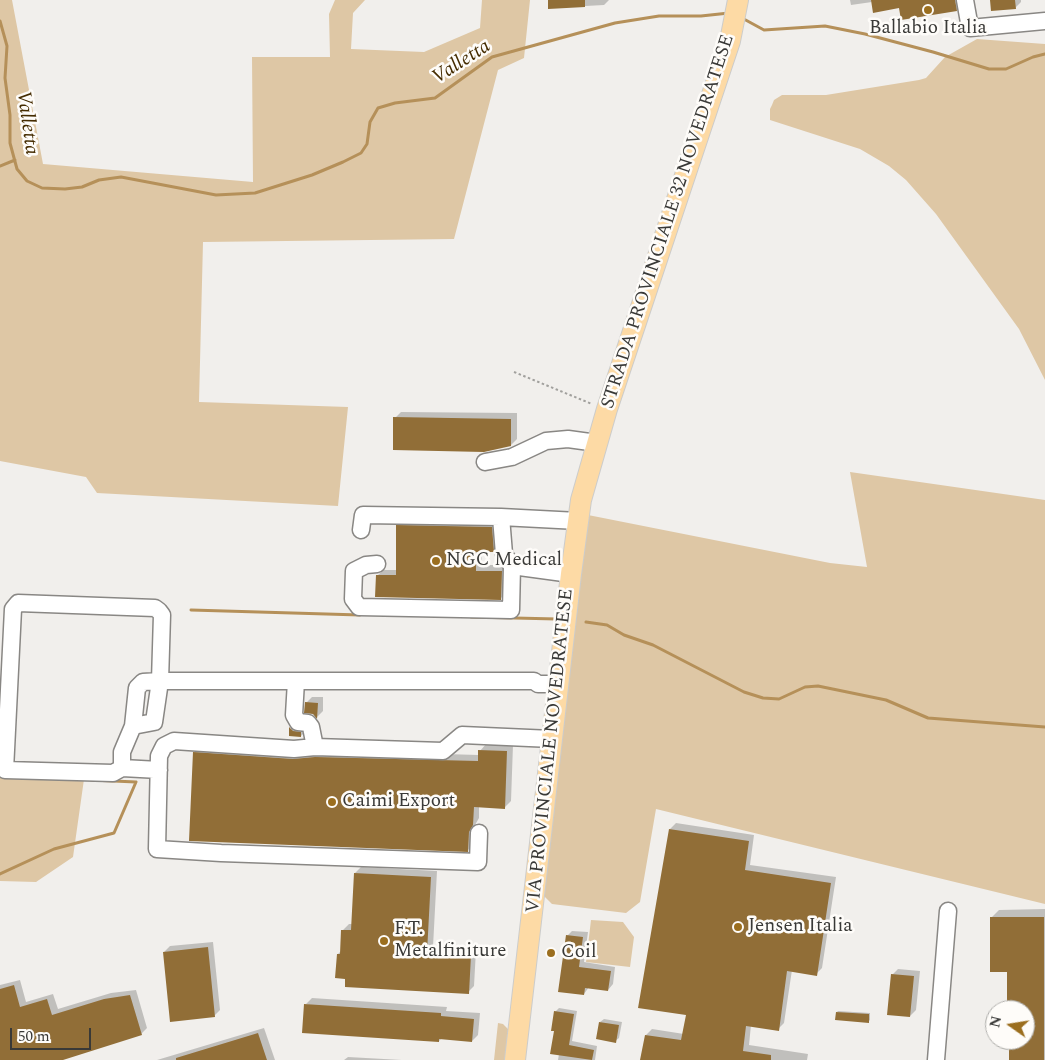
<!DOCTYPE html>
<html>
<head>
<meta charset="utf-8">
<style>
	body { margin:0 }
	#map { position:relative; width:1045px; height:1060px; overflow:hidden; background:#f1efec; font-family:Spectral,serif }
	canvas { display:block }
	.north { position:absolute; left:985px; top:1000px; width:50px; height:50px; box-sizing:border-box; background:#fefcf9; border:1px solid #afaeab; border-radius:50%; rotate:283deg; font-size:14px; font-weight:700; line-height:20px; text-align:center; color:#393937 }
	.north::after { content:''; display:block; margin:auto; width:18px; height:22px; background:#9b6e1e; clip-path:polygon(50% 0,100% 100%,50% 72%,0 100%) }
	.scale { position:absolute; left:10px; top:1028px; width:81px; height:22px; box-sizing:border-box; border:2px solid #393937; border-top:0; padding-left:6px; font-size:15px; line-height:18px; white-space:nowrap; color:#393937; -webkit-text-stroke:4px #fefcf9; paint-order:stroke }
</style>
</head>
<body>
<div id="map">
<canvas width="1045" height="1060"></canvas>
<div class="north">N</div>
<div class="scale">50 m</div>
</div>
<script>
const c = document.querySelector('canvas').getContext('2d');
c.lineJoin = 'round';
function paint(path, color) { c.fillStyle = color; c.fill(path, 'evenodd'); }
const poly = rows => new Path2D(rows.map(r => 'M' + r).join(''));
function trace(path, color, width, dash) { c.strokeStyle = color; c.lineWidth = width; c.lineCap = dash ? 'butt' : 'round'; c.setLineDash(dash || []); c.stroke(path); }
function write(font, color, halo, rows, align = 'center') {
  c.font = font + ' Spectral,serif'; c.lineWidth = 5; c.setLineDash([]); c.textBaseline = 'middle'; c.strokeStyle = halo; c.fillStyle = color; for (const [text, x, y, turn = 0] of rows) {
    c.save(); c.translate(x, y); c.rotate((+turn || 0) * Math.PI / 180); c.textAlign = isNaN(turn) ? turn : align; if (halo) c.strokeText(text, 0, 0); c.fillText(text, 0, 0); c.restore();
  }
}
paint(poly([
	[0,0,12,0,43,164,253,182,252,57,330,57,329,14,335,0,365,0,353,13,351,49,424,52,480,28,482,0,530,0,524,58,498,70,454,239,203,242,199,402,348,407,338,506,97,493,86,477,0,461],
	[977,39,1045,44,1045,380,1019,329,936,214,906,180,889,166,860,149,770,120,770,109,772,105,774,100,782,95,826,95,919,80,926,78,945,57],
	[850,472,1045,500,1045,904,656,809,640,902,626,913,552,904,543,895,588,515,830,563,867,567],
	[0,760,86,765,73,857,36,882,0,881],
	[591,920,623,922,634,937,630,967,586,962],
	[498,1023,503,1024,510,1031,507,1060,494,1060]
]), '#dec7a5');
paint(poly([
	[549,0,609,0,604,5,549,8],
	[850,0,962,0,962,4,956,10,900,7,872,2,851,5],
	[991,0,1021,0,1021,2,1015,8],
	[401,412,517,413,517,439,511,445,395,418],
	[403,520,497,521,499,545,493,551,482,551,482,565,507,565,507,592,501,598,377,576,383,570,397,570,397,526],
	[312,697,323,697,323,711,317,717,306,703],
	[296,722,307,730,301,736,290,735,291,728],
	[486,744,513,745,511,801,505,807,479,806,479,818,475,825,474,844,468,850,194,753,200,747,479,755,480,751],
	[676,823,754,835,750,865,836,877,822,968,816,974,792,970,784,1023,778,1029,751,1025,749,1045,808,1054,807,1060,642,1060,646,1035,652,1029,684,1034,688,1014,670,829],
	[361,867,437,871,433,947,476,950,474,986,468,992,347,978,338,954,342,950,343,930,349,924,352,924,355,873],
	[1045,909,1045,1060,1010,1060,1010,1040,1025,1040,1026,1004,1008,971,991,918,999,910],
	[572,931,588,932,584,962,615,967,613,984,608,990,589,987,584,994,567,936],
	[213,942,220,1010,214,1016,164,952,170,946],
	[898,969,920,971,916,1010,910,1016,892,975],
	[20,980,26,1002,53,994,58,1009,111,993,136,990,147,1028,141,1034,59,1060,0,1060,0,985],
	[312,998,447,1007,446,1011,480,1013,478,1035,472,1041,442,1038,439,1041,306,1004],
	[559,1008,577,1011,572,1041,597,1046,595,1060,558,1060,559,1054,555,1030,555,1012],
	[838,1011,870,1013,870,1020,868,1022,837,1012],
	[604,1019,622,1022,619,1038,615,1041,600,1022],
	[264,1028,275,1060,157,1060],
	[348,1057,402,1060,344,1060]
]), '#0003');
trace(poly([
	[742,18,764,30,825,26,865,34,933,52,989,69,1006,69,1033,57,1045,54],
	[0,21,7,46,5,78,10,115,10,143,17,169,27,181,42,188,65,189,82,187,99,180,121,177,216,195,255,193,312,175,343,162,361,153,367,144,370,122,378,108,395,103,435,98,492,57,615,23,659,16,701,16,729,13],
	[0,166,15,160],
	[191,610,360,615],
	[471,617,557,619],
	[586,622,607,625,624,635,653,645,744,692,763,698,779,699,805,687,818,686,886,700,928,718,1045,727],
	[0,874,54,849,114,833,136,782,91,780]
]), '#b59059', 3);
paint(poly([
	[548,0,585,0,585,7,548,9],
	[871,0,955,0,957,11,901,20,899,8,873,13],
	[990,0,1015,0,1016,9,991,11],
	[393,417,511,419,511,446,484,452,393,450],
	[396,525,492,527,494,552,476,552,476,571,502,571,501,600,375,597,376,575,396,575],
	[305,702,318,703,317,719,313,714,304,713],
	[289,727,293,731,301,732,301,737,289,736],
	[478,750,507,751,505,809,474,807,473,825,469,832,468,852,189,841,193,752,293,759,315,757,478,761],
	[669,829,749,841,745,870,831,883,817,976,787,971,779,1031,746,1026,743,1051,771,1055,771,1060,640,1060,645,1035,681,1040,686,1015,638,1008],
	[354,873,431,877,427,953,471,955,469,994,345,987,345,979,335,978,337,954,340,954,341,930,351,930],
	[990,917,1044,917,1044,1060,1009,1060,1009,1040,1025,1040,1025,1005,1007,1006,1007,972,990,972],
	[566,935,583,937,579,967,611,971,608,991,585,988,584,995,558,992],
	[208,947,215,1017,170,1022,163,952],
	[891,974,914,976,910,1017,887,1015],
	[14,985,20,1007,47,999,52,1015,104,999,130,995,142,1035,63,1060,0,1060,0,989],
	[304,1004,441,1013,441,1016,474,1019,472,1042,439,1039,439,1042,302,1033],
	[554,1011,574,1014,569,1045,594,1050,592,1060,550,1054,554,1031,551,1031],
	[836,1012,869,1014,869,1023,835,1020],
	[599,1022,619,1025,616,1043,596,1039],
	[258,1033,267,1060,176,1060,176,1058]
]), '#916e37');
const minor = poly([
	[965,0,970,28,1045,21],
	[485,462,512,457,546,441,568,439,597,443],
	[361,530,363,515,501,517],
	[377,564,366,565,354,571,353,599,359,607,511,610,512,566,571,574],
	[512,566,504,554,501,517,578,521],
	[296,681,294,715,298,722,308,723,311,727,315,747],
	[122,768,113,773,5,770,13,609,18,603,155,608,159,611,162,615,160,681,154,722,133,726],
	[159,770,122,768,122,752,133,726,137,688,143,682,160,681,534,681,538,684,559,684],
	[479,833,478,862,221,853,157,849,159,756,164,746,174,741,294,749,315,747,443,751,462,735,552,739],
	[936,1060,948,911]
]);
const major = poly([
	[515,1060,571,574,581,500,607,409,730,41,738,0]
]);
trace(minor, '#898784', 19);
trace(major, '#cccccb', 22);
trace(poly([
	[514,372,592,404]
]), '#a1a09d', 2, [2.5, 2.5]);
trace(minor, '#fff', 16);
trace(major, '#fddaa5', 20);
for (const [x, y, r, color] of [
	[928,10,5,"#9b6e1e"],
	[436,561,5,"#9b6e1e"],
	[332,802,5,"#9b6e1e"],
	[738,927,5,"#9b6e1e"],
	[384,941,5,"#9b6e1e"],
	[551,953,5,"#9b6e1e"]
]) { const dot = new Path2D(); dot.arc(x, y, r, 0, 2 * Math.PI); c.fillStyle = color; c.fill(dot); trace(dot, '#fefcf9', 2); }
write('19px', '#393937', '#fefcf9', [
	["Ballabio Italia",928,29,"center"],
	["NGC Medical",446,561],
	["Caimi Export",342,802],
	["Jensen Italia",748,927],
	["F.T.",394,930],
	["Metalfiniture",394,952],
	["Coil",561,953]
], 'left');
write('19px', '#393937', '#fefcf9', [
	["STRADA PROVINCIALE 32 NOVEDRATESE",669,222,-72],
	["VIA PROVINCIALE NOVEDRATESE",551,751,-84]
]);
write('italic 20px', '#452c00', '#fefcf9', [
	["Valletta",462,63,-33],
	["Valletta",26,123,82]
]);
</script>
</body>
</html>
